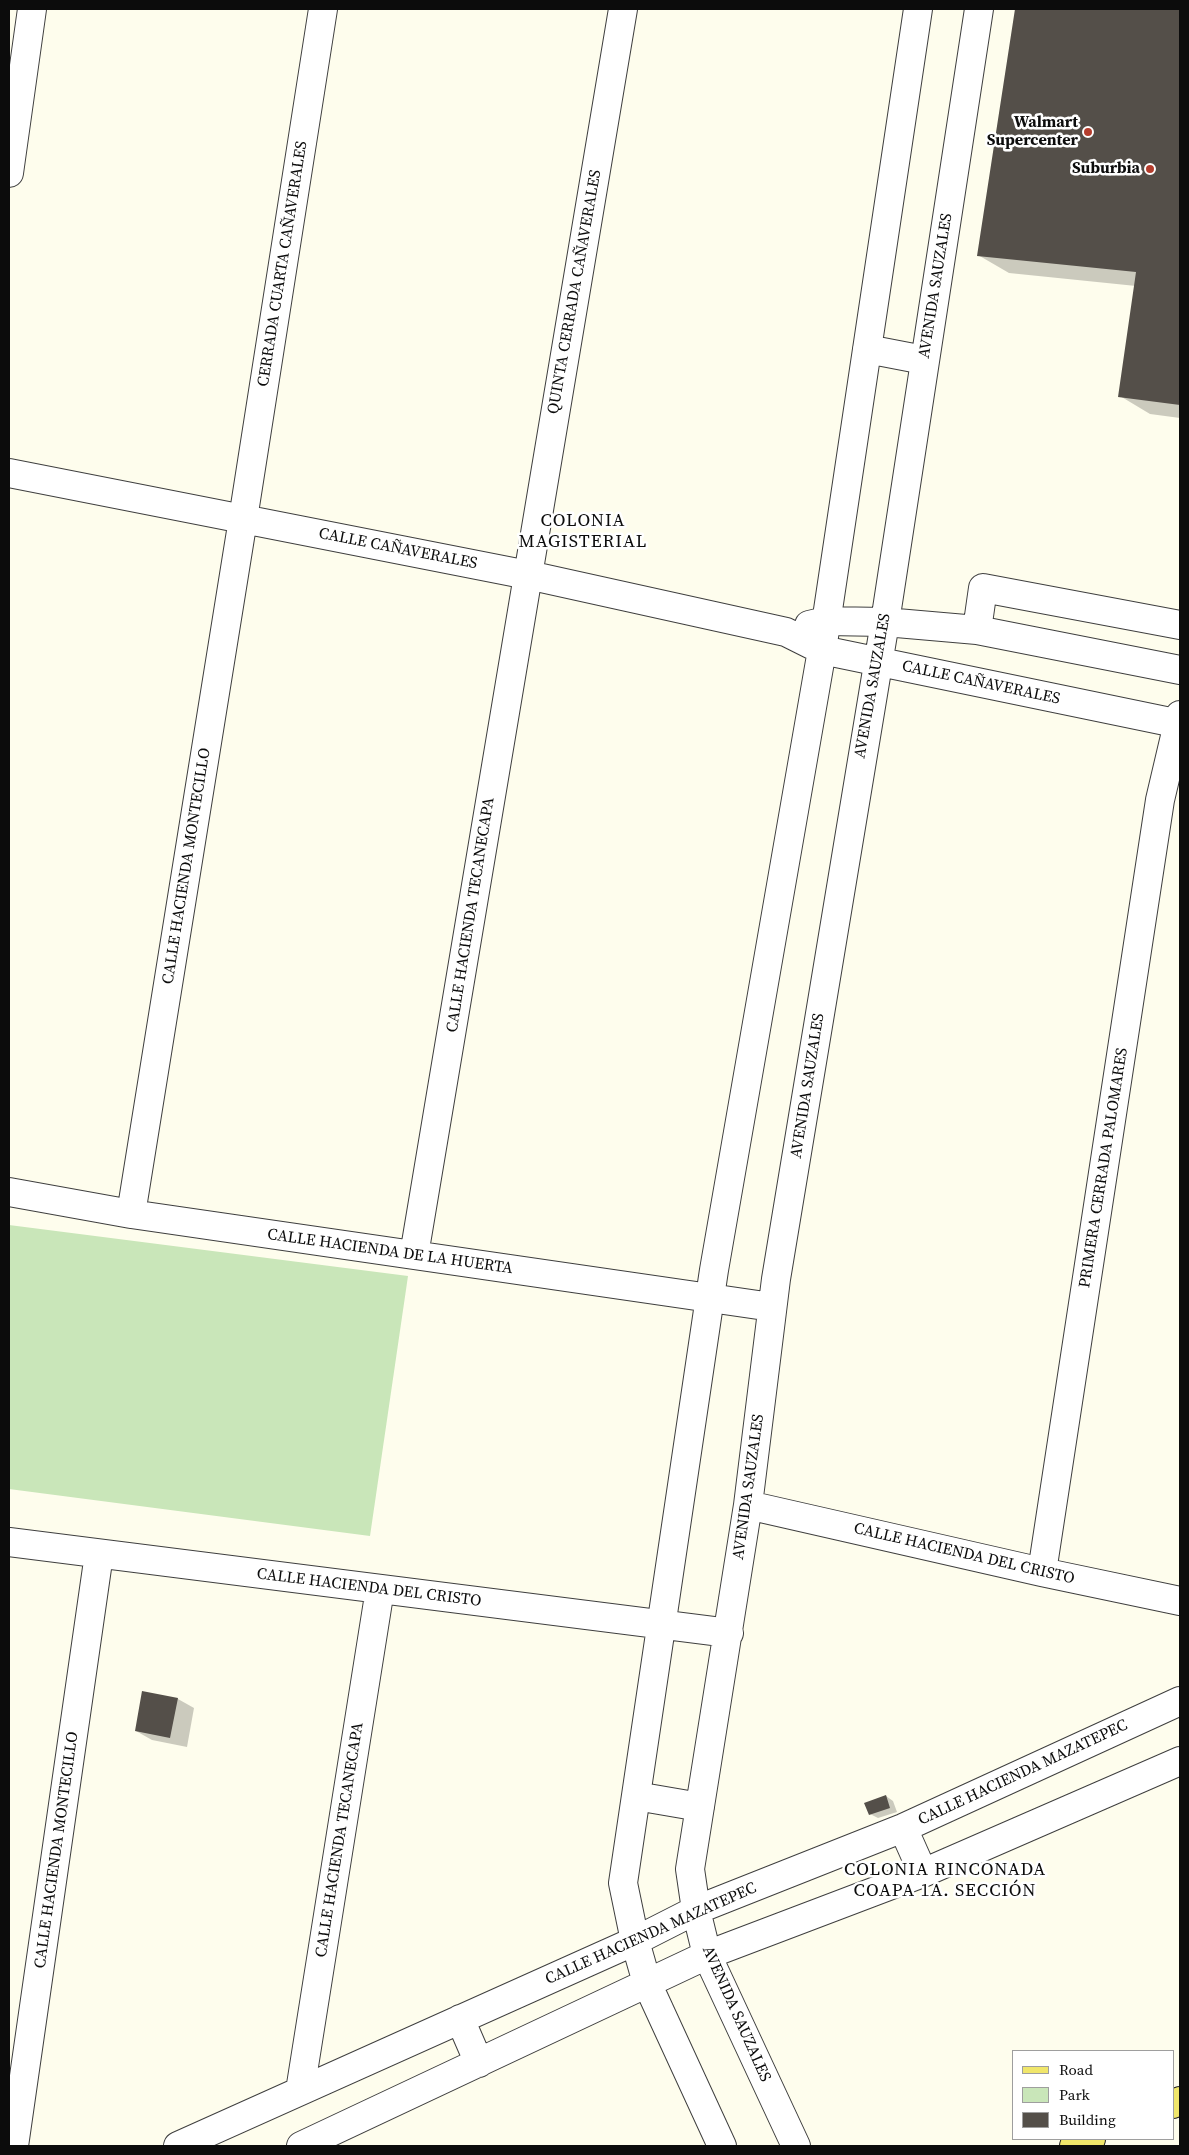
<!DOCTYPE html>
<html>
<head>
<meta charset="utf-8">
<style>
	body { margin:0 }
	#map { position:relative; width:1189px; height:2155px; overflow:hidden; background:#fefded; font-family:"Source Serif 4",serif }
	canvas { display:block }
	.frame { position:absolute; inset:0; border:10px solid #0c0c0c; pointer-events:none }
	.legend { position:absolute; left:1012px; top:2050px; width:162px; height:90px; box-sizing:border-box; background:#fff; border:1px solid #9e9e9e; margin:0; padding:6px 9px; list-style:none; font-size:15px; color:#0c0c0c }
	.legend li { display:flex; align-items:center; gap:10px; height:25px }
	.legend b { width:25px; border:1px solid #9e9e9e }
</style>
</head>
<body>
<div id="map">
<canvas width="1189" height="2155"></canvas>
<div class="frame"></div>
<ul class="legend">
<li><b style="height:6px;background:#f0e66b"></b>Road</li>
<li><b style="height:14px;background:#c9e6b9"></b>Park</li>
<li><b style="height:14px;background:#544f49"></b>Building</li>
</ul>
</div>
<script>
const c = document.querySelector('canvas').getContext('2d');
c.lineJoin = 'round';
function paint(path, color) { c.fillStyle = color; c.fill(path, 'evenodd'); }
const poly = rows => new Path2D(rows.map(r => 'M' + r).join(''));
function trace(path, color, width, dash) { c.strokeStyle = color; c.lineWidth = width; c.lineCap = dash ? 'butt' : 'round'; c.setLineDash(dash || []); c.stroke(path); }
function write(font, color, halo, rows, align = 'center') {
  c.font = font + ' "Source Serif 4",serif'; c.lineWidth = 5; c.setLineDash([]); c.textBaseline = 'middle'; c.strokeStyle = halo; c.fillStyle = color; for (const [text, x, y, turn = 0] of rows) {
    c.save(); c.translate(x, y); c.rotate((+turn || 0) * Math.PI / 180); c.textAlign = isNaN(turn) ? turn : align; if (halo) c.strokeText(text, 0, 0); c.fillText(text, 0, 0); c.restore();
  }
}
paint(poly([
	[9,1225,408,1276,370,1536,9,1489]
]), '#c9e6b9');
paint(poly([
	[1016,9,1180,9,1180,418,1150,414,1120,396,1136,286,1009,273,978,255],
	[143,1693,178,1699,194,1708,187,1747,152,1740,136,1731],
	[886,1796,893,1801,897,1812,878,1818,870,1814]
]), '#0003');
paint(poly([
	[1015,9,1180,9,1180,405,1118,397,1136,272,977,256],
	[142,1691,178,1698,170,1738,135,1731],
	[886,1795,890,1808,869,1815,864,1803]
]), '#544f49');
const minor = poly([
	[9,173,32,9],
	[867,349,924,360],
	[9,473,528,575,786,632,822,650,1180,724],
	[809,625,826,621,885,622,977,630,1180,670],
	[977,630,983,588,1180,625],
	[9,1192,131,1214,772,1307],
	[131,1214,243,519,323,9],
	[414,1255,623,9],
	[748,1505,1042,1572,1180,1601],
	[9,1542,729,1633],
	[1042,1572,1160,800,1180,715],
	[636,1796,700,1807],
	[903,1828,923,1873],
	[460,2019,479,2063],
	[300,2091,380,1589],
	[14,2146,99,1554],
	[178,2146,635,1941,696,1910,903,1828,1180,1701],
	[301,2146,707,1955,923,1873,1180,1761],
	[722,2146,647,1983,635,1941,623,1883,714,1270,822,650,918,9],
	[796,2146,707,1955,696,1910,690,1869,748,1505,776,1279,885,622,979,9]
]);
const major = poly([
	[1173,2104,1180,2101],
	[1074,2146,1091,2139]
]);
trace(minor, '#3f3f3f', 30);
trace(major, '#1d1d1d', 30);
trace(minor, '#fff', 28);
trace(major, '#f0e66b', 28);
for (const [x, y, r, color] of [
	[1088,132,5,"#b43d2d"],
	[1150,169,5,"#b43d2d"]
]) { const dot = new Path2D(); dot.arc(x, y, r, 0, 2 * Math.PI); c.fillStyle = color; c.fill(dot); trace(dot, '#fff', 2); }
write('bold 16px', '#0c0c0c', '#fff', [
	["Walmart",1078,123],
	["Supercenter",1078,141],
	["Suburbia",1140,169]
], 'right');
write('16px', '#0c0c0c', '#fff', [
	["CERRADA CUARTA CAÑAVERALES",283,264,-81],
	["AVENIDA SAUZALES",936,286,-81],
	["QUINTA CERRADA CAÑAVERALES",575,292,-80],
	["CALLE CAÑAVERALES",398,549,11],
	["CALLE CAÑAVERALES",981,683,12],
	["AVENIDA SAUZALES",873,686,-80],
	["CALLE HACIENDA MONTECILLO",187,866,-81],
	["CALLE HACIENDA TECANECAPA",471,915,-81],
	["AVENIDA SAUZALES",808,1086,-81],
	["PRIMERA CERRADA PALOMARES",1104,1168,-81],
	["CALLE HACIENDA DE LA HUERTA",390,1252,8],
	["AVENIDA SAUZALES",749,1487,-82],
	["CALLE HACIENDA DEL CRISTO",964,1554,13],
	["CALLE HACIENDA DEL CRISTO",369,1588,7],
	["CALLE HACIENDA MAZATEPEC",1023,1773,-25],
	["CALLE HACIENDA TECANECAPA",340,1840,-81],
	["CALLE HACIENDA MONTECILLO",57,1850,-82],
	["CALLE HACIENDA MAZATEPEC",651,1934,-24],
	["AVENIDA SAUZALES",736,2014,66]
]);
c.letterSpacing = '1px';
write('18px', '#0c0c0c', '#fff', [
	["COLONIA",583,521],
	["MAGISTERIAL",583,542],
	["COLONIA RINCONADA",945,1870],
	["COAPA 1A. SECCIÓN",945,1891]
]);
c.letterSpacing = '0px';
</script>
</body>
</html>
